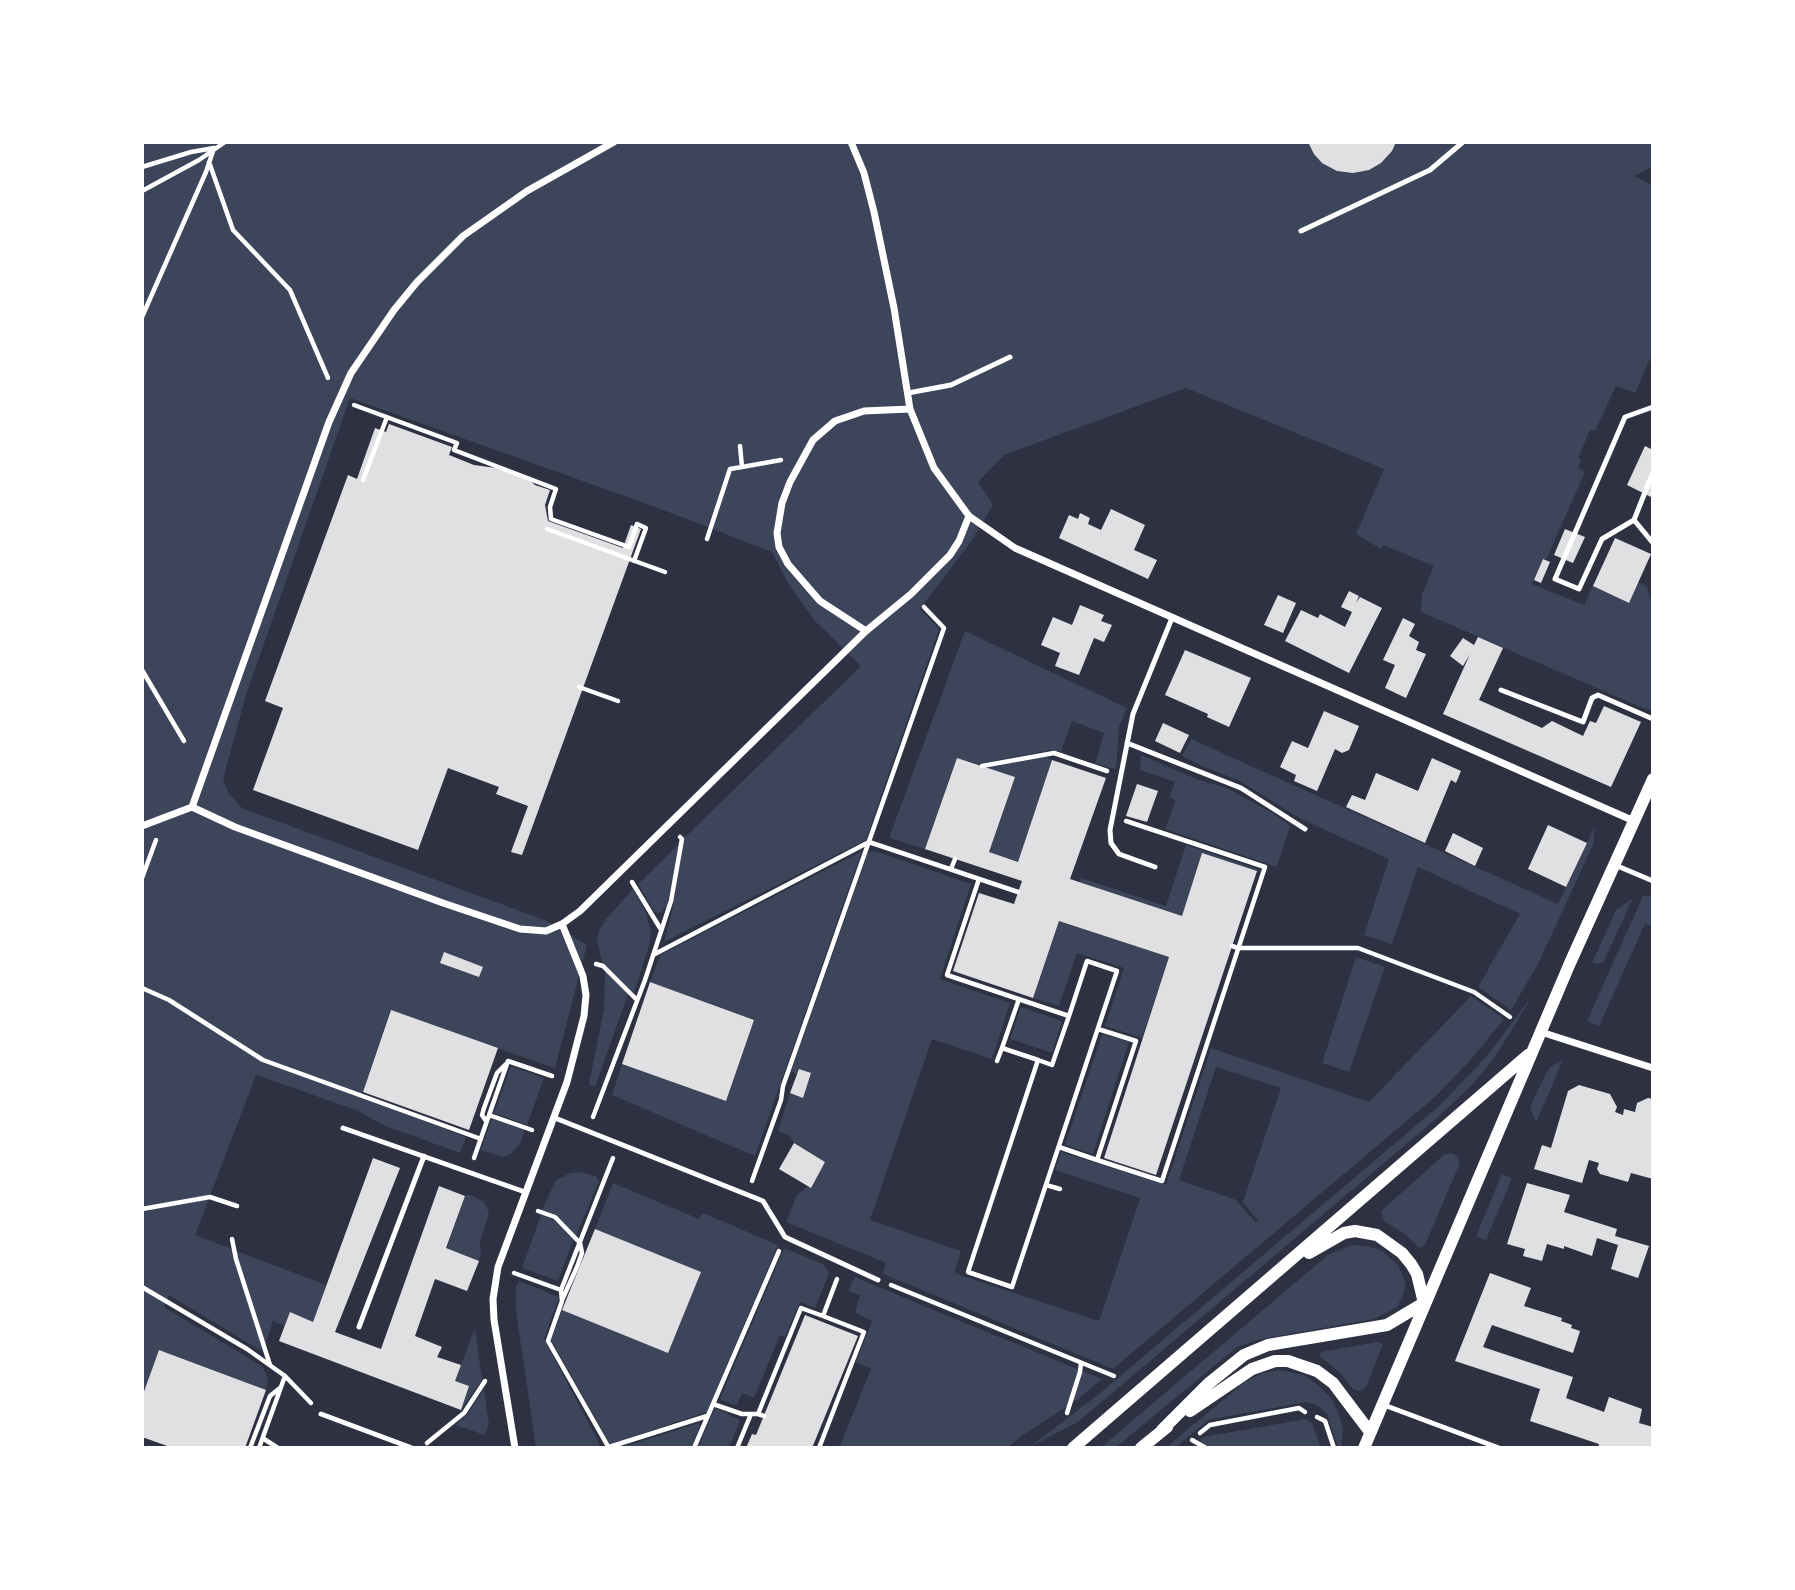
<!DOCTYPE html>
<html>
<head>
<meta charset="utf-8">
<style>
	body { margin:0 }
	#map { position:relative; width:1795px; height:1590px; overflow:hidden; background:#2d3142; font-family:"Fira Sans",sans-serif }
	canvas { display:block }
	.frame { position:absolute; inset:0; border:144px solid #fff; pointer-events:none }
</style>
</head>
<body>
<div id="map">
<canvas width="1795" height="1590"></canvas>
<div class="frame"></div>
</div>
<script>
const c = document.querySelector('canvas').getContext('2d');
c.lineJoin = 'round';
function paint(path, color) { c.fillStyle = color; c.fill(path, 'evenodd'); }
const poly = rows => new Path2D(rows.map(r => 'M' + r).join(''));
function trace(path, color, width, dash) { c.strokeStyle = color; c.lineWidth = width; c.lineCap = dash ? 'butt' : 'round'; c.setLineDash(dash || []); c.stroke(path); }
paint(poly([
	[142,142,1653,142,1653,167,1634,176,1653,185,1653,352,1635,393,1616,386,1595,431,1590,430,1578,458,1581,460,1578,468,1585,472,1546,560,1543,559,1532,584,1584,605,1593,586,1628,603,1638,582,1647,586,1653,611,1653,702,1650,710,1645,709,1421,612,1422,594,1434,566,1383,545,1381,549,1356,534,1384,469,1186,388,1004,455,978,482,993,505,972,540,920,609,939,629,866,840,664,942,672,912,683,839,861,666,815,621,788,583,772,552,658,508,350,398,246,695,223,779,229,794,242,808,547,921,587,945,555,1068,390,1011,361,1097,466,1137,460,1153,383,1125,356,1110,256,1075,195,1235,326,1285,313,1322,285,1326,273,1321,263,1352,169,1295,164,1307,262,1366,268,1380,266,1390,159,1350,142,1397],
	[965,631,1127,708,1119,727,1116,769,1095,764,1104,733,1072,721,1061,752,1051,750,978,764,957,758,925,849,889,838],
	[1191,739,1558,904,1595,826,1593,845,1538,964,1511,1010,1478,987,1520,914,1418,867,1392,944,1364,935,1389,859,1303,820,1238,780,1204,767,1182,756],
	[1141,755,1196,779,1227,788,1274,814,1290,826,1277,867,1165,829,1176,800,1169,797,1175,782,1140,770],
	[1046,757,1052,760,1018,862,989,852,1014,777,987,768],
	[679,844,667,906,662,912,658,913,654,912,638,884],
	[1186,845,1258,869,1257,871,1202,853,1182,916,1080,882,1081,878,1166,906],
	[862,851,755,1156,612,1095,622,1064,726,1101,754,1020,650,982,660,955],
	[875,851,971,884,940,979,1010,1003,992,1059,932,1039,870,1220,961,1251,954,1273,1099,1321,1140,1198,1055,1170,1061,1152,1166,1185,1211,1048,1369,1102,1471,996,1504,1019,1474,1056,1435,1097,1113,1369,883,1274,886,1263,786,1222,797,1195,808,1186,825,1162,794,1143,790,1136,778,1131,790,1093,803,1097,811,1074,800,1069,797,1075,791,1071,868,853],
	[1216,1067,1281,1088,1243,1202,1258,1221,1256,1223,1236,1200,1179,1180],
	[633,889,646,913,651,932,649,946,634,993,602,962,597,940,598,933,607,918],
	[1643,896,1653,896,1653,926,1645,924,1599,1026,1587,1021],
	[1633,898,1603,963,1592,963,1616,910],
	[1059,921,1169,957,1142,1038,1105,1026,1124,968,1077,953,1059,1006,1033,998],
	[1356,957,1385,967,1349,1072,1322,1063],
	[605,970,628,994,595,1087,589,1084,604,1009],
	[1533,995,1495,1057,1472,1085,1436,1119,1078,1422,1028,1448,1099,1394,1439,1106,1487,1056],
	[1021,1007,1062,1021,1052,1053,1010,1039],
	[1102,1034,1129,1042,1093,1154,1065,1145],
	[1563,1060,1536,1123,1530,1107,1546,1073,1550,1067],
	[511,1066,544,1078,527,1125,494,1113],
	[492,1118,525,1130,520,1144,511,1154,503,1157,481,1150],
	[1452,1153,1457,1156,1460,1163,1425,1245,1420,1248,1403,1233,1384,1221,1381,1211,1445,1154],
	[580,1172,596,1176,599,1181,576,1236,557,1215,542,1210,556,1180,571,1173],
	[1502,1174,1512,1178,1486,1240,1476,1236],
	[613,1183,699,1219,703,1213,778,1245,707,1412,610,1444,551,1340,562,1310,700,1272,595,1229],
	[468,1194,484,1202,489,1213,480,1242,481,1254,479,1261,447,1248,465,1196],
	[541,1215,554,1220,573,1240,558,1281,522,1268],
	[1351,1245,1365,1246,1381,1250,1398,1265,1406,1284,1402,1298,1396,1308,1374,1319,1261,1339,1237,1347,1115,1448,1100,1448,1328,1255],
	[784,1248,823,1264,829,1273,815,1308,800,1302,785,1337,780,1335,754,1398,742,1393,737,1405,731,1404,720,1399],
	[855,1277,948,1316,1102,1379,1077,1400,1023,1435,1007,1448,839,1448,871,1369,856,1362,872,1321,855,1313,860,1295,848,1291],
	[519,1281,559,1297,544,1339,598,1441,599,1447,536,1448,516,1311,516,1287],
	[475,1328,482,1380,461,1410,469,1386,455,1381],
	[1378,1342,1382,1343,1382,1347,1366,1387,1360,1391,1354,1390,1340,1373,1320,1356,1321,1352,1324,1351],
	[1280,1370,1304,1375,1319,1386,1332,1399,1339,1414,1343,1429,1341,1448,1338,1448,1327,1414,1317,1405,1306,1402,1208,1420,1175,1448,1165,1448,1245,1382,1263,1373],
	[484,1389,489,1424,485,1435,455,1425,466,1416],
	[715,1408,740,1420,729,1448,698,1448],
	[1306,1419,1312,1423,1321,1448,1196,1448,1203,1437],
	[699,1423,700,1426,691,1448,619,1448]
]), '#3c4559');
paint(poly([
	[1308,142,1396,142,1392,151,1381,163,1369,170,1353,173,1337,171,1322,163,1314,154],
	[389,424,452,447,449,455,474,465,511,470,526,476,535,485,550,490,545,505,548,521,623,548,631,525,641,529,522,855,511,852,528,806,496,794,499,787,448,768,418,850,253,790,283,708,265,701,348,475,357,479,375,428,386,432],
	[1645,446,1653,450,1653,498,1627,485],
	[1111,509,1145,525,1134,550,1157,560,1148,579,1059,538,1069,515,1078,519,1080,513,1090,518,1088,524,1101,530],
	[1565,529,1585,537,1573,563,1554,555],
	[1615,538,1651,554,1629,603,1593,586],
	[1543,559,1550,562,1541,583,1534,580],
	[1349,591,1359,596,1356,603,1360,597,1382,608,1349,673,1285,641,1301,610,1318,618,1320,614,1345,627,1352,612,1341,607],
	[1278,595,1296,603,1283,633,1264,625],
	[1080,605,1104,615,1101,621,1112,625,1104,642,1094,638,1079,675,1055,666,1060,653,1041,645,1053,617,1072,625],
	[1403,618,1415,624,1409,636,1419,642,1416,650,1426,654,1406,698,1385,688,1395,665,1383,660],
	[1478,637,1503,648,1479,700,1542,728,1552,721,1583,736,1590,721,1596,723,1604,706,1641,722,1611,787,1443,714,1470,654,1463,666,1450,656,1463,638,1474,645],
	[1185,650,1251,678,1229,727,1207,717,1208,714,1165,695],
	[1324,711,1359,726,1349,750,1342,753,1335,749,1317,791,1294,781,1296,775,1280,767,1292,741,1308,748],
	[1163,723,1189,735,1180,753,1155,741],
	[957,758,1015,777,989,852,1018,862,1052,760,1106,778,1070,879,1182,916,1202,853,1257,871,1156,1175,1104,1158,1169,957,1059,921,1033,998,953,971,979,893,1014,904,1022,881,925,849],
	[1432,758,1461,771,1456,783,1451,780,1425,843,1346,807,1352,795,1365,800,1376,773,1418,791],
	[1137,784,1158,791,1147,822,1126,816],
	[1548,825,1587,843,1566,887,1528,869],
	[1453,833,1483,848,1475,866,1445,851],
	[444,952,483,967,479,977,440,963],
	[650,982,754,1020,726,1101,622,1064],
	[391,1010,498,1048,469,1130,363,1092],
	[799,1069,811,1073,803,1098,790,1093],
	[1579,1085,1610,1094,1617,1107,1615,1112,1623,1115,1624,1109,1635,1112,1637,1103,1648,1098,1653,1099,1653,1179,1631,1173,1628,1182,1600,1174,1597,1169,1599,1163,1589,1160,1582,1183,1534,1169,1542,1145,1551,1148,1568,1091],
	[794,1143,825,1162,811,1188,779,1169],
	[373,1158,400,1168,335,1332,381,1349,439,1186,465,1196,446,1248,479,1261,467,1291,435,1279,415,1336,442,1347,437,1357,461,1365,455,1381,469,1386,461,1410,279,1341,290,1312,313,1322],
	[1527,1183,1570,1195,1564,1212,1617,1229,1615,1236,1649,1246,1638,1278,1611,1269,1618,1245,1597,1238,1592,1256,1564,1246,1564,1249,1547,1244,1542,1261,1523,1256,1525,1249,1507,1244],
	[595,1229,701,1272,668,1353,562,1310],
	[1490,1273,1531,1288,1524,1306,1562,1318,1561,1321,1572,1325,1571,1328,1580,1331,1573,1353,1492,1325,1483,1347,1573,1377,1566,1398,1604,1412,1609,1397,1642,1409,1639,1423,1653,1427,1653,1448,1598,1448,1599,1444,1530,1421,1540,1389,1455,1361],
	[805,1315,858,1336,812,1448,746,1448,752,1434,756,1435],
	[159,1350,266,1390,245,1448,173,1448,142,1437,142,1397]
]), '#e0e0e3');
trace(poly([
	[209,162,233,230,290,290,328,378],
	[142,167,191,152,214,148,206,172,142,317],
	[142,191,199,160,225,142],
	[354,405,457,443,454,450,556,489,550,507,551,519,629,547,637,524,646,528,634,561],
	[742,467,781,460],
	[363,480,387,417],
	[547,529,665,572],
	[707,539,730,469,742,467,740,446],
	[142,670,184,741],
	[579,687,618,701],
	[982,766,1054,753,1107,771],
	[951,869,955,859],
	[142,878,156,840],
	[979,879,947,975,1069,1016,1087,961,1117,971,1012,1287,968,1272,1038,1060,1002,1048,1019,999],
	[632,882,660,928],
	[1232,946,1238,948,1358,948,1474,992,1510,1017],
	[653,955,869,842,1018,892],
	[596,964,603,966,637,1000],
	[142,988,169,1000,263,1060,481,1139],
	[1098,1029,1136,1041,1097,1160,1162,1181,1265,867,1126,821],
	[1038,1060,1052,1065,1069,1016],
	[997,1061,1002,1048],
	[489,1115,532,1130],
	[593,1117,645,980,671,901,682,839,680,837],
	[486,1121,482,1115,484,1108,497,1073,506,1064],
	[1059,1147,1097,1160],
	[474,1158,508,1061,552,1076],
	[752,1181,781,1100,783,1086,944,628,924,607],
	[1046,1185,1060,1189],
	[142,1209,210,1197,237,1206],
	[538,1211,555,1217,580,1243,582,1253,577,1267],
	[232,1239,236,1259,270,1365],
	[514,1273,561,1290,562,1301,548,1341,609,1448],
	[891,1285,1114,1376],
	[142,1287,247,1349,285,1376,259,1448],
	[561,1290,613,1158],
	[562,1300,577,1267],
	[285,1376,311,1403],
	[713,1404,742,1414,758,1414,764,1416],
	[1067,1413,1080,1372,1081,1363],
	[758,1414,801,1308,823,1316,837,1279],
	[1317,1417,1325,1421,1334,1448],
	[1200,1433,1210,1425,1299,1408,1305,1412],
	[264,1439,278,1448],
	[1192,1440,1206,1448],
	[427,1443,464,1413,485,1381],
	[609,1447,707,1416],
	[250,1448,270,1396,280,1388],
	[694,1448,779,1251],
	[737,1448,751,1414],
	[819,1448,864,1332,823,1316]
]), '#fff', 4.5);
trace(poly([
	[1301,231,1430,170,1463,142],
	[908,393,951,385,1010,357],
	[1653,472,1634,520,1653,543],
	[1634,520,1602,539,1579,589,1555,579,1625,417,1653,407],
	[1501,690,1583,722,1592,698,1598,695,1653,719],
	[1127,743,1241,788,1305,829],
	[1615,865,1653,881],
	[1155,867,1119,854,1111,843,1110,830,1133,714,1172,618],
	[555,1118,763,1201,785,1237,878,1280],
	[343,1128,525,1192],
	[359,1327,424,1156],
	[1384,1405,1499,1448],
	[321,1414,412,1448]
]), '#fff', 5);
trace(poly([
	[851,142,864,173,874,212,894,308,910,409,934,468,969,516,1015,548,1634,821],
	[866,631,820,601,788,564,779,547,777,533,782,503,790,482,813,440,835,421,864,411,910,409],
	[192,807,329,422,351,373,394,310,417,282,463,236,527,191,614,142],
	[142,826,192,807,235,827,443,903,520,929,546,931,562,924,580,911,866,631,911,594,950,555,959,541,969,516],
	[1541,1032,1653,1068],
	[515,1448,494,1320,493,1299,498,1267,567,1082,584,1016,586,995,583,976,562,924]
]), '#fff', 7);
trace(poly([
	[1309,1253,1344,1233,1355,1231,1377,1235,1402,1253,1411,1264,1417,1274,1424,1303],
	[1190,1411,1252,1369,1275,1361,1288,1361,1317,1371,1333,1383,1370,1432],
	[1162,1430,1208,1384,1244,1355,1268,1345,1387,1325,1424,1303],
	[1073,1448,1528,1055],
	[1141,1448,1167,1427],
	[1364,1448,1570,963,1653,779]
]), '#fff', 12);
</script>
</body>
</html>
